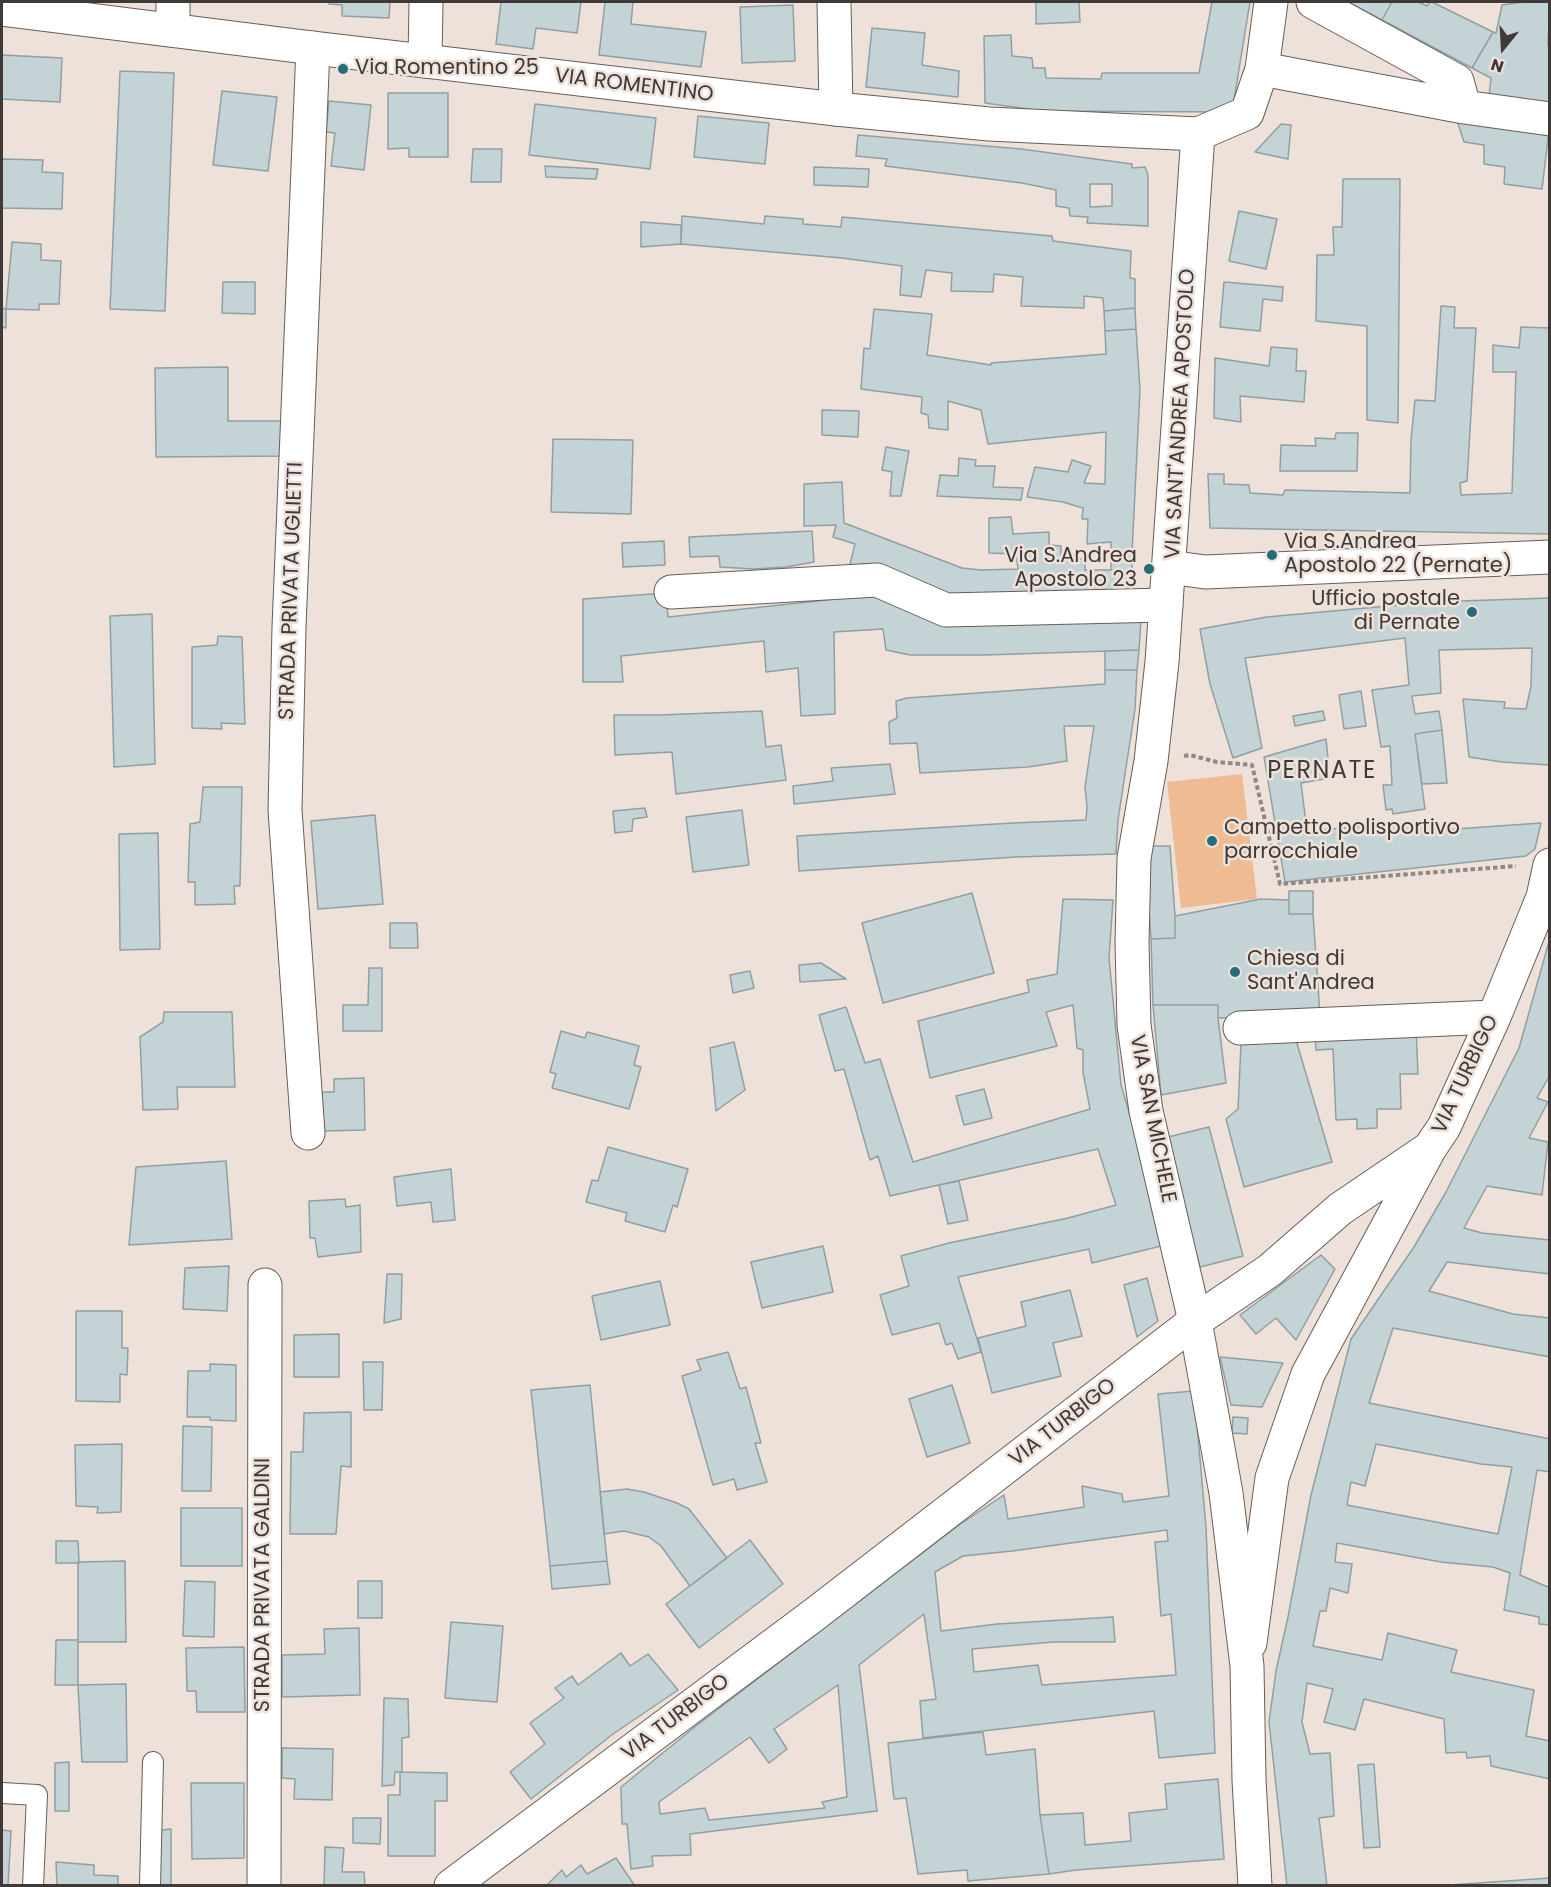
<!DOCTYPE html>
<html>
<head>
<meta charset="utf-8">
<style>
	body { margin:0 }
	#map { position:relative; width:1551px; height:1887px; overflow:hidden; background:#ede1d9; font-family:Poppins,sans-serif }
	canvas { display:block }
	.frame { position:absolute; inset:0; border:3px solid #3f3a37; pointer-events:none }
	.north { position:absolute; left:1473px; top:18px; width:60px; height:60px; -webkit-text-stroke:4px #ede1d9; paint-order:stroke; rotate:198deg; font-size:16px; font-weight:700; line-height:24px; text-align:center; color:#3f3a37 }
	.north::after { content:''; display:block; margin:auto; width:21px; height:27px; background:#3f3a37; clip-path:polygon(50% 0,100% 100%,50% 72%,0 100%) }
</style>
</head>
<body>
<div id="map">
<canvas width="1551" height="1887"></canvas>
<div class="frame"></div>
<div class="north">N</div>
</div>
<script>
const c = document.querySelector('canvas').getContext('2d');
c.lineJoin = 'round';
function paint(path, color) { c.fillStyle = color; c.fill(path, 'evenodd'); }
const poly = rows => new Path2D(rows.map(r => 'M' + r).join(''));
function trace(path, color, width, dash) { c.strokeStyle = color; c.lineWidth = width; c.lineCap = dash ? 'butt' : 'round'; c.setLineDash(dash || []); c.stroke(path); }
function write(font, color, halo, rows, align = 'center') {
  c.font = font + ' Poppins,sans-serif'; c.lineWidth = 5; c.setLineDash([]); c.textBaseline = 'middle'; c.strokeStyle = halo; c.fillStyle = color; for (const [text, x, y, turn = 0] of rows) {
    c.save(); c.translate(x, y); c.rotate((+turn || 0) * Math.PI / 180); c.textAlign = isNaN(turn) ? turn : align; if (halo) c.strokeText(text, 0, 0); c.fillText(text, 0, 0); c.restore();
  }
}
paint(poly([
	[1242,774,1257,899,1181,908,1167,782]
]), '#efbb93');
const building = poly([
	[330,2,390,2,389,18,342,16,342,5,329,4,330,2],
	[501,2,581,2,577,33,536,28,533,49,496,44,501,2],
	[605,2,633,2,631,24,706,32,701,67,599,55,605,2],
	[1036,2,1079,2,1080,22,1036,24,1036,2],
	[1212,2,1250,2,1232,112,1042,111,985,103,984,36,1011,35,1012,56,1032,58,1033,68,1045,68,1046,78,1101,79,1102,73,1199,73,1212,2],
	[1348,2,1392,2,1382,20,1348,2],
	[1392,2,1418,2,1427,6,1430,2,1432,2,1493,32,1472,68,1382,20,1392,2],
	[1523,2,1550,2,1548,45,1550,46,1550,105,1489,96,1491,78,1472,68,1493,32,1496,33,1502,5,1523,2],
	[793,5,795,61,742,63,740,7,793,5],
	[872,28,925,33,922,65,959,71,958,97,866,87,872,28],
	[2,55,62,58,60,102,2,99,2,55],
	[120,71,174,73,165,311,110,309,120,71],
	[222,91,277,97,268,171,213,165,222,91],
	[388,93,448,93,448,157,409,157,409,148,388,149,388,93],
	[329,101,371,105,364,170,331,166,335,133,326,132,329,101],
	[535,104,656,118,650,169,529,155,535,104],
	[698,116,769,123,765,164,694,157,698,116],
	[1456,117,1549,130,1542,189,1504,184,1505,167,1484,164,1484,145,1464,142,1456,117],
	[1281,124,1291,125,1288,159,1255,152,1281,124],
	[858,135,1021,149,1132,164,1132,168,1145,167,1148,175,1148,226,1087,223,1088,217,1070,216,1069,208,1056,206,1056,190,1022,183,885,166,887,159,856,156,858,135],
	[1090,184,1112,184,1112,206,1090,207,1090,184],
	[473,149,502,149,501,182,471,182,473,149],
	[2,159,43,160,42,172,63,173,62,209,2,208,2,159],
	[545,166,598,169,596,179,546,177,545,166],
	[814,167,869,169,868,187,814,185,814,167],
	[1343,179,1400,179,1398,423,1367,420,1367,326,1316,321,1317,255,1334,255,1333,227,1342,227,1343,179],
	[1239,211,1277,219,1266,269,1229,261,1239,211],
	[682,216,764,224,765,216,803,219,803,224,841,227,842,217,1052,236,1053,241,1131,251,1130,278,1135,279,1135,308,1104,311,1103,298,1084,296,1084,308,1021,306,1023,277,994,274,993,292,951,291,952,273,926,270,921,297,900,295,902,266,842,258,681,244,682,216],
	[641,222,681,225,681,244,641,247,641,222],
	[12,242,41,244,41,260,61,261,59,304,39,304,39,310,6,309,12,242],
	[223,282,255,282,255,314,222,313,223,282],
	[1224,282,1283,287,1282,301,1263,299,1260,331,1220,327,1224,282],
	[1441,306,1455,307,1454,328,1476,328,1467,481,1460,483,1461,495,1512,493,1516,372,1493,372,1493,345,1519,348,1521,327,1550,328,1550,534,1210,528,1208,474,1224,474,1224,484,1249,485,1250,493,1283,495,1285,490,1410,493,1411,440,1415,400,1435,401,1441,306],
	[2,308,6,309,6,328,2,327,2,308],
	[1135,308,1136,329,1105,331,1104,311,1135,308],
	[874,309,932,314,927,355,991,365,991,363,1106,354,1105,331,1136,329,1140,390,1132,553,1133,601,943,604,873,576,850,564,855,544,833,537,836,525,804,526,804,484,842,482,844,523,962,568,981,570,1018,569,1016,554,989,553,989,518,1011,517,1013,534,1049,532,1049,545,1061,546,1061,560,1085,559,1085,570,1111,570,1111,542,1087,544,1088,519,1082,519,1083,508,1063,502,1027,497,1035,467,1068,472,1072,460,1091,466,1084,483,1105,484,1106,432,988,444,981,410,948,401,948,430,929,428,928,415,921,413,922,397,861,389,864,348,870,349,874,309],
	[1271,347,1297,349,1296,371,1306,371,1304,402,1240,396,1241,422,1214,418,1215,358,1269,366,1271,347],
	[228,367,228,421,291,421,291,456,156,457,155,368,228,367],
	[822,410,859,411,858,437,822,435,822,410],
	[1336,433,1358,433,1357,471,1280,471,1281,445,1316,446,1315,438,1335,439,1336,433],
	[553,439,633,440,631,514,551,512,553,439],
	[886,447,909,451,901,496,890,496,892,472,882,470,886,447],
	[959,458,976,460,975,466,995,466,993,487,1023,488,1021,500,937,496,940,475,958,476,959,458],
	[812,531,814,562,786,567,754,569,720,567,719,556,690,557,689,537,812,531],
	[664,541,665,565,623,567,622,543,664,541],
	[666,593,668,617,827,600,857,595,892,594,1141,620,1139,650,985,655,910,655,886,650,883,629,834,632,835,714,801,716,798,668,766,672,764,641,621,656,623,682,583,682,583,599,666,593],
	[1550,598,1550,765,1502,762,1469,757,1463,699,1505,702,1504,708,1526,709,1531,686,1532,648,1439,650,1441,693,1412,696,1415,714,1439,711,1442,730,1415,734,1425,809,1393,814,1392,809,1386,810,1383,785,1392,785,1390,746,1381,747,1372,690,1409,685,1405,638,1245,658,1262,748,1233,758,1210,684,1200,629,1267,617,1431,602,1550,598],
	[152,614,155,764,114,767,110,616,152,614],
	[218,636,242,637,245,724,221,723,222,729,192,728,192,647,217,645,218,636],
	[1139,650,1137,670,1105,670,1105,651,1139,650],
	[1105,670,1137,670,1135,709,1118,820,1116,854,1016,857,799,871,797,836,1013,823,1086,820,1087,807,1085,787,1094,726,1064,726,1067,761,1028,767,920,773,917,743,890,744,889,722,897,718,896,701,907,698,1105,684,1105,670],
	[1361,691,1366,726,1344,729,1339,695,1361,691],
	[762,711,766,747,781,745,786,780,676,794,672,752,615,755,614,715,660,715,762,711],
	[1323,711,1325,720,1295,726,1293,716,1323,711],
	[1442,730,1447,783,1422,784,1415,734,1442,730],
	[1326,739,1330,778,1301,783,1307,831,1425,821,1427,831,1541,823,1535,849,1526,856,1285,882,1264,757,1326,739],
	[890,764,895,794,794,804,793,786,833,781,831,768,890,764],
	[203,787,242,787,240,886,234,886,235,904,195,905,195,882,188,882,190,824,200,822,203,787],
	[645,808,647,817,633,819,632,831,615,833,613,811,645,808],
	[742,810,749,865,693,872,686,817,742,810],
	[375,815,383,904,318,909,311,821,375,815],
	[158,833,160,949,120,950,119,834,158,833],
	[1149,846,1170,846,1175,916,1175,938,1151,939,1146,864,1149,846],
	[1289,891,1313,891,1313,914,1289,914,1289,891],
	[972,893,994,973,883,1003,862,923,972,893],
	[1063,899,1113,900,1109,958,1121,1085,1139,1146,1165,1245,1092,1263,1089,1249,958,1277,981,1352,958,1359,952,1343,946,1345,939,1323,892,1335,880,1295,909,1286,901,1256,949,1243,1068,1218,1116,1205,1098,1149,890,1196,878,1156,870,1160,844,1069,835,1071,819,1015,846,1007,865,1063,880,1059,913,1162,1090,1109,1083,1072,1083,1050,1077,1048,1073,1005,1046,1012,1057,1046,930,1078,918,1021,1029,992,1027,980,1057,974,1063,899],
	[1261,899,1289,900,1289,914,1313,914,1320,1015,1218,1018,1218,1005,1153,1005,1151,939,1175,938,1175,916,1261,899],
	[390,923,417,923,418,948,390,948,390,923],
	[1550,938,1550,1075,1537,1098,1548,1102,1529,1138,1548,1142,1542,1195,1487,1186,1464,1228,1482,1233,1550,1240,1550,1274,1447,1262,1429,1291,1513,1314,1550,1318,1550,1357,1393,1328,1369,1403,1550,1439,1550,1472,1537,1470,1520,1575,1550,1588,1550,1625,1539,1624,1539,1617,1504,1610,1510,1573,1493,1567,1441,1562,1337,1543,1335,1562,1352,1564,1348,1593,1330,1588,1326,1611,1320,1611,1313,1646,1382,1660,1388,1633,1457,1650,1451,1672,1534,1690,1526,1736,1550,1741,1550,1779,1491,1766,1490,1756,1467,1758,1466,1752,1446,1753,1444,1719,1364,1699,1355,1730,1324,1722,1333,1689,1307,1683,1302,1722,1310,1754,1330,1753,1334,1816,1319,1818,1327,1886,1287,1886,1269,1722,1276,1671,1288,1617,1311,1495,1351,1339,1414,1247,1446,1192,1519,1048,1550,938],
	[1376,1444,1481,1464,1512,1467,1498,1534,1347,1505,1351,1482,1365,1486,1376,1444],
	[821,963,846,979,800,982,799,965,821,963],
	[369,968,382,968,382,1031,343,1031,343,1005,368,1005,369,968],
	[750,971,754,988,733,993,730,975,750,971],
	[1153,1005,1218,1005,1218,1018,1226,1083,1161,1095,1153,1005],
	[164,1012,232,1012,235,1087,177,1087,178,1109,143,1110,140,1037,163,1022,164,1012],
	[1416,1029,1418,1074,1400,1074,1401,1109,1377,1109,1377,1128,1357,1129,1357,1119,1336,1120,1333,1049,1316,1050,1315,1033,1416,1029],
	[561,1031,585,1038,587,1032,639,1046,634,1065,641,1067,629,1109,552,1088,556,1074,550,1072,561,1031],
	[1296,1040,1332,1162,1244,1187,1226,1119,1238,1109,1241,1044,1296,1040],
	[734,1042,745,1090,716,1111,710,1048,734,1042],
	[364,1078,365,1130,323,1131,322,1092,334,1092,334,1079,364,1078],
	[984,1089,992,1118,964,1125,956,1096,984,1089],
	[1209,1127,1243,1256,1200,1267,1164,1138,1209,1127],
	[608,1147,688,1169,677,1207,673,1205,665,1232,625,1221,627,1213,586,1202,592,1180,598,1181,608,1147],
	[226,1161,232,1239,129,1245,136,1167,226,1161],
	[451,1169,455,1220,433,1222,431,1202,397,1206,394,1177,451,1169],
	[959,1181,968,1220,948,1224,939,1185,959,1181],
	[345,1199,346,1207,360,1205,361,1252,318,1257,315,1238,310,1238,309,1201,345,1199],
	[823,1246,833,1292,762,1308,751,1262,823,1246],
	[1321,1255,1335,1269,1296,1340,1276,1318,1256,1334,1240,1315,1321,1255],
	[229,1266,227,1311,183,1309,185,1268,229,1266],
	[387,1274,402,1274,401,1319,384,1323,387,1274],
	[1147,1278,1158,1321,1137,1337,1124,1285,1147,1278],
	[660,1281,670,1325,601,1340,592,1296,660,1281],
	[1070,1290,1082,1336,1053,1343,1061,1376,992,1393,978,1338,1026,1326,1021,1302,1070,1290],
	[76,1311,122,1311,122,1348,128,1348,127,1375,120,1374,120,1402,76,1401,76,1311],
	[339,1334,339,1377,294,1377,294,1335,339,1334],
	[728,1352,740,1389,746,1387,761,1443,755,1443,767,1482,737,1490,734,1479,713,1485,682,1376,701,1370,697,1360,728,1352],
	[1220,1357,1283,1363,1262,1407,1231,1405,1220,1357],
	[363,1362,383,1362,382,1410,364,1410,363,1362],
	[210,1364,236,1365,236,1421,210,1420,210,1417,187,1417,188,1371,210,1371,210,1364],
	[590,1385,607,1561,550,1566,531,1390,590,1385],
	[952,1385,970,1443,927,1457,909,1399,952,1385],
	[1194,1391,1206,1527,1215,1753,1159,1758,1154,1711,923,1738,920,1701,936,1699,924,1614,859,1665,877,1811,690,1834,691,1855,652,1856,653,1866,631,1869,627,1824,622,1824,621,1787,696,1726,959,1525,1004,1495,1008,1519,1084,1507,1082,1486,1122,1494,1123,1502,1169,1496,1158,1394,1194,1391],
	[1167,1530,1168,1541,1155,1542,1161,1616,1171,1614,1176,1675,1042,1685,1038,1665,974,1672,972,1649,1053,1642,1115,1642,1113,1617,997,1624,941,1631,935,1572,963,1556,1012,1551,1167,1530],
	[838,1685,847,1797,822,1802,825,1808,709,1820,705,1808,660,1814,659,1802,750,1737,769,1763,787,1749,774,1729,838,1685],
	[351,1412,351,1467,341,1466,336,1534,290,1534,291,1452,303,1452,304,1413,351,1412],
	[1233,1417,1248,1418,1247,1434,1232,1433,1233,1417],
	[183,1426,212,1427,211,1491,182,1491,183,1426],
	[122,1444,121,1512,97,1513,98,1507,76,1506,75,1445,122,1444],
	[627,1489,644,1492,677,1503,689,1509,727,1558,690,1586,661,1546,649,1537,624,1531,604,1534,600,1492,627,1489],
	[181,1508,242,1508,242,1566,181,1566,181,1508],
	[750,1540,783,1584,699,1648,666,1604,750,1540],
	[56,1541,78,1541,79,1563,56,1563,56,1541],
	[125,1561,126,1642,78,1642,78,1562,125,1561],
	[607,1561,610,1584,552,1589,550,1566,607,1561],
	[185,1581,215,1582,214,1637,183,1636,185,1581],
	[358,1581,382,1581,382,1618,358,1618,358,1581],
	[451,1622,503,1626,497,1702,445,1698,451,1622],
	[359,1628,360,1695,282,1697,282,1655,325,1654,324,1629,359,1628],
	[56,1640,78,1640,78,1685,55,1685,56,1640],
	[244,1647,245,1712,197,1712,196,1691,187,1691,186,1648,244,1647],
	[621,1653,630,1666,648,1654,678,1690,613,1734,531,1799,510,1772,545,1744,530,1723,564,1698,555,1688,572,1676,578,1685,621,1653],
	[126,1684,127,1762,82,1762,78,1685,126,1684],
	[384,1698,408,1699,409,1737,402,1738,402,1772,395,1772,394,1785,382,1786,384,1698],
	[983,1732,986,1755,1035,1749,1040,1815,1049,1874,968,1881,967,1870,918,1874,906,1798,894,1799,888,1743,983,1732],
	[282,1748,333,1749,332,1800,294,1799,295,1779,282,1778,282,1748],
	[69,1762,69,1811,55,1811,55,1763,69,1762],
	[1374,1764,1380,1847,1364,1848,1358,1765,1374,1764],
	[400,1772,447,1773,447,1801,435,1801,435,1856,388,1856,388,1795,400,1795,400,1772],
	[1218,1779,1224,1859,1076,1870,1049,1874,1040,1815,1083,1813,1085,1845,1131,1841,1129,1813,1167,1809,1165,1784,1218,1779],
	[191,1783,244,1783,244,1858,192,1859,191,1783],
	[353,1818,381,1818,380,1844,353,1843,353,1818],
	[171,1829,171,1886,154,1886,154,1831,171,1829],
	[2,1830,11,1831,8,1886,2,1886,2,1830],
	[325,1847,344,1848,342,1872,364,1872,365,1886,324,1886,325,1847],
	[616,1858,635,1886,546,1886,562,1870,566,1877,581,1865,587,1874,616,1858],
	[56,1862,94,1865,94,1875,118,1876,118,1886,57,1886,56,1862],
	[1550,1878,1550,1886,1435,1886,1550,1878]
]);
paint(building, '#c4d3d6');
trace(building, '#919fa2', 1.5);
const lane = poly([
	[2,1793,37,1795,33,1886],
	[150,1886,153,1762]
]);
const street = poly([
	[834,2,836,109],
	[1313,2,1457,81,1464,107],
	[173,30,173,2],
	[425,61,426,2],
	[1262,69,1464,107,1550,119],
	[1198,134,1247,113,1262,69,1271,2],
	[1169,567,1205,572,1550,557],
	[671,592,877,580,946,610,1166,605],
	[1240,1028,1494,1017],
	[308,1133,285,810,289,627,313,48],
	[1250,1643,1272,1478,1308,1374,1430,1148,1444,1127,1494,1017,1543,897,1550,865],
	[264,1886,265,1285],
	[451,1886,815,1614,1195,1321,1270,1270,1340,1209,1430,1148]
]);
const secondary = poly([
	[2,9,313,48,836,109,989,124,1198,134,1162,662,1151,761,1134,858,1132,943,1134,1025,1146,1111,1195,1321,1226,1493,1247,1666,1249,1780,1255,1886]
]);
trace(lane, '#685e57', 22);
trace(street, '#685e57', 35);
trace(secondary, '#685e57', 35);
trace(poly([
	[1184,756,1190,755,1217,762,1252,765,1280,884,1516,866]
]), '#918883', 4, [4.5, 3]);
trace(lane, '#fff', 20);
trace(street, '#fff', 33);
trace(secondary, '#fff', 33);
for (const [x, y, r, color] of [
	[343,69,6,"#246c78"],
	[1272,555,6,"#246c78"],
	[1149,569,6,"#246c78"],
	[1472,612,6,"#246c78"],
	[1212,841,6,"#246c78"],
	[1235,972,6,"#246c78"]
]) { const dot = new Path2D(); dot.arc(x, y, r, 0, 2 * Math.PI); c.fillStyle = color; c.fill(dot); trace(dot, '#ede1d9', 2); }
write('21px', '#3f3a37', '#ede1d9', [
	["Via Romentino 25",355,69],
	["Via S.Andrea",1284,543],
	["Apostolo 22 (Pernate)",1284,567],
	["Via S.Andrea",1137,557,"right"],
	["Apostolo 23",1137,581,"right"],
	["Ufficio postale",1460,600,"right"],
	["di Pernate",1460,624,"right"],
	["Campetto polisportivo",1224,829],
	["parrocchiale",1224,853],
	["Chiesa di",1247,960],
	["Sant'Andrea",1247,984]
], 'left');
write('21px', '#3f3a37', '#ede1d9', [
	["VIA ROMENTINO",634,86,7],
	["VIA SANT'ANDREA APOSTOLO",1181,414,-87],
	["STRADA PRIVATA UGLIETTI",292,591,-88],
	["VIA TURBIGO",1466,1075,-65],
	["VIA SAN MICHELE",1152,1119,79],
	["VIA TURBIGO",1063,1423,-38],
	["STRADA PRIVATA GALDINI",264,1585,-90],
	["VIA TURBIGO",676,1718,-37]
]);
c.letterSpacing = '1.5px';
write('24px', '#3f3a37', '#ede1d9', [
	["PERNATE",1322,772]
]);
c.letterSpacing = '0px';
</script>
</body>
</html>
